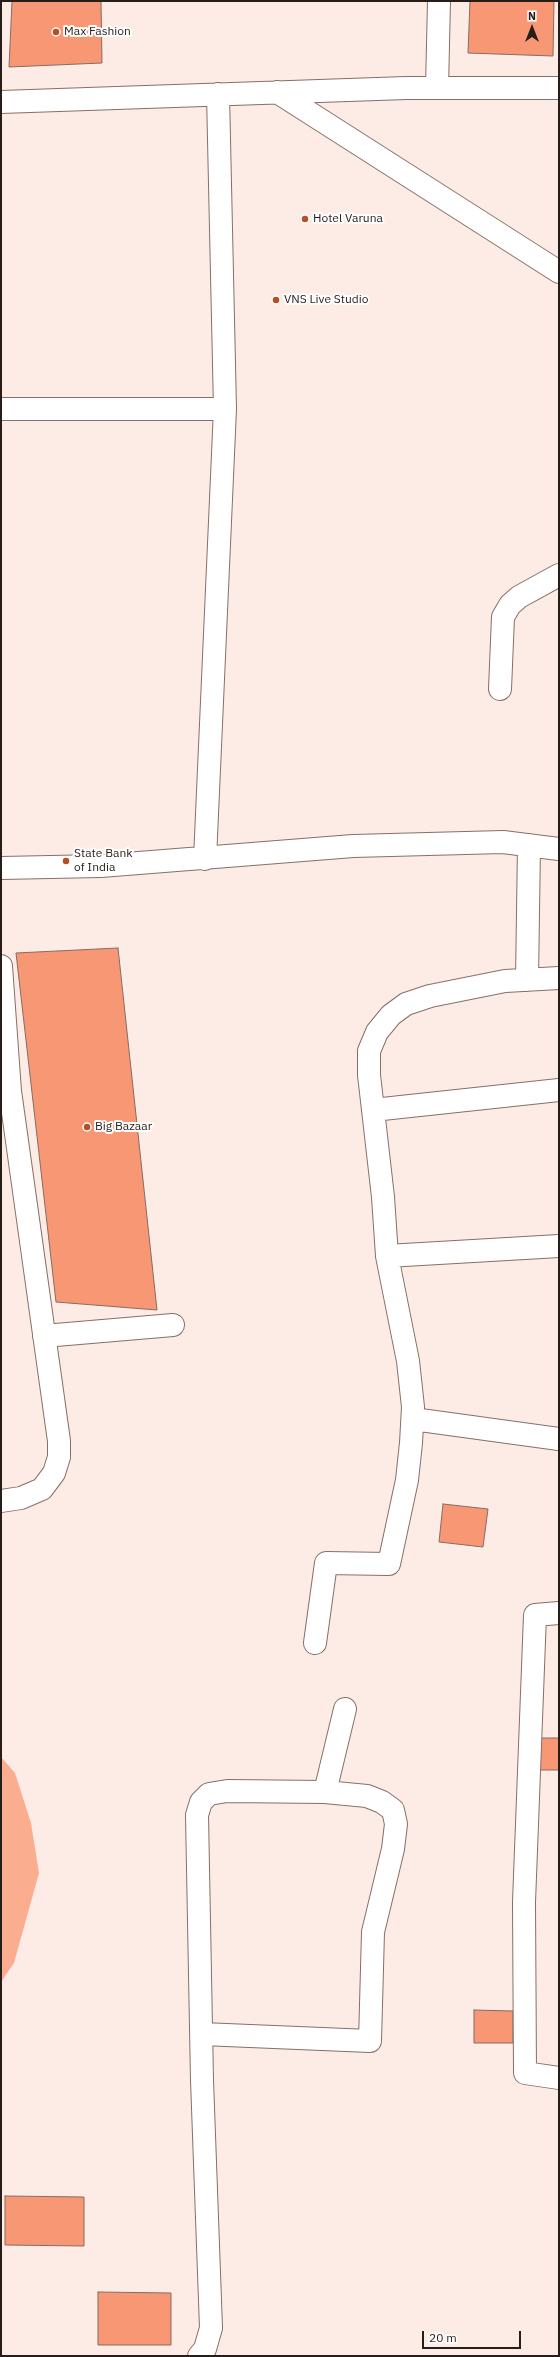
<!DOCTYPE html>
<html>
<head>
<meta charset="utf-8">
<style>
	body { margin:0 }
	#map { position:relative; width:560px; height:2357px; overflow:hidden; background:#fdece6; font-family:"IBM Plex Sans",sans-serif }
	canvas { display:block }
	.frame { position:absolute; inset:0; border:2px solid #271d19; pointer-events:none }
	.north { position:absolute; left:512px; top:8px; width:40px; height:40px; -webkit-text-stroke:3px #fefefe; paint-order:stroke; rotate:0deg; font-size:11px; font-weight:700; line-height:16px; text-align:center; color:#271d19 }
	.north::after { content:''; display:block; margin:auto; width:14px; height:18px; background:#271d19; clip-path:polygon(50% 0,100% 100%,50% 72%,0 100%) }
	.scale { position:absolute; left:422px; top:2331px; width:99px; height:18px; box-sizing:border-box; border:2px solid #271d19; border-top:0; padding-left:5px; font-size:12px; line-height:14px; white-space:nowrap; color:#271d19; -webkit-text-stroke:3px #fefefe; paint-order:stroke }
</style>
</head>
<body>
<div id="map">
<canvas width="560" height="2357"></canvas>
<div class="frame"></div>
<div class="north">N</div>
<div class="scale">20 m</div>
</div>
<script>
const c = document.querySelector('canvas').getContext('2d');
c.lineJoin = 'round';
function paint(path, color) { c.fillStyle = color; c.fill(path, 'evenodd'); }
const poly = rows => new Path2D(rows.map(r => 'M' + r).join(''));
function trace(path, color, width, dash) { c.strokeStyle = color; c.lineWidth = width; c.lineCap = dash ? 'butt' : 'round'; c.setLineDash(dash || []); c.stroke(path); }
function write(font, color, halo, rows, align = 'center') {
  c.font = font + ' "IBM Plex Sans",sans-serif'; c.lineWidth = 4; c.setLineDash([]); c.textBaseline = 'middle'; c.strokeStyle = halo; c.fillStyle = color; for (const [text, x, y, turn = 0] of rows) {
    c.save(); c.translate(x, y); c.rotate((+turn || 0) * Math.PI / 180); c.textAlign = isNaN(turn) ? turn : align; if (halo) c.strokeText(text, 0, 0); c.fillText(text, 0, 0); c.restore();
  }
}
paint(poly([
	[1,1757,15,1773,31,1823,39,1873,14,1963,1,1982]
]), '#fbad90');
const building = poly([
	[12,1,101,1,102,63,9,67,12,1],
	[470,1,554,1,553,56,468,53,470,1],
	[118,948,157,1310,56,1302,16,953,118,948],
	[443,1504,488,1509,483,1547,439,1542,443,1504],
	[538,1738,559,1738,559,1770,538,1770,538,1738],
	[474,2010,513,2011,513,2043,474,2043,474,2010],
	[5,2196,84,2197,84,2246,5,2245,5,2196],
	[98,2292,171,2293,171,2345,98,2345,98,2292]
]);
paint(building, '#f79773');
trace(building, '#856c63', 1);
const minor = poly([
	[437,88,439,1],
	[277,92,559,272],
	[1,102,406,88,559,88],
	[1,409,225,409],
	[500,689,503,617,510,605,519,597,559,575],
	[205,859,225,409,218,94],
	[1,868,101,866,353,846,503,842,559,849],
	[1,966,10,1091,59,1441,59,1457,54,1473,42,1489,21,1498,1,1501],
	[527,980,529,845],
	[373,1110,559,1090],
	[387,1256,559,1246],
	[44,1336,173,1325],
	[413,1419,559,1439],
	[559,1613,535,1615,524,1902,525,2073,559,2078],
	[315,1643,326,1563,389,1564,407,1480,411,1443,413,1407,408,1361,387,1256,383,1197,369,1075,369,1051,377,1032,391,1015,406,1004,430,996,505,981,559,978],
	[325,1792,345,1709],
	[199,2356,205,2349,211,2328,202,2080,197,1815,201,1802,209,1794,227,1791,325,1792,367,1796,382,1802,393,1810,396,1824,393,1849,373,1932,370,2041,202,2034]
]);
trace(minor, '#876f66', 24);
trace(minor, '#fff', 22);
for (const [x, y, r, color] of [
	[56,32,4,"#b64f25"],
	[305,219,4,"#b64f25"],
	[276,300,4,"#b64f25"],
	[66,861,4,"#b64f25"],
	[87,1127,4,"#b64f25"]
]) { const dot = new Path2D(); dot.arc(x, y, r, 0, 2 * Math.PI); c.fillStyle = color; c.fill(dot); trace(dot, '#fefefe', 1.5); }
write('12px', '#271d19', '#fefefe', [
	["Max Fashion",64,32],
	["Hotel Varuna",313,219],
	["VNS Live Studio",284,300],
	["State Bank",74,854],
	["of India",74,868],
	["Big Bazaar",95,1127]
], 'left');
</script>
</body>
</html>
